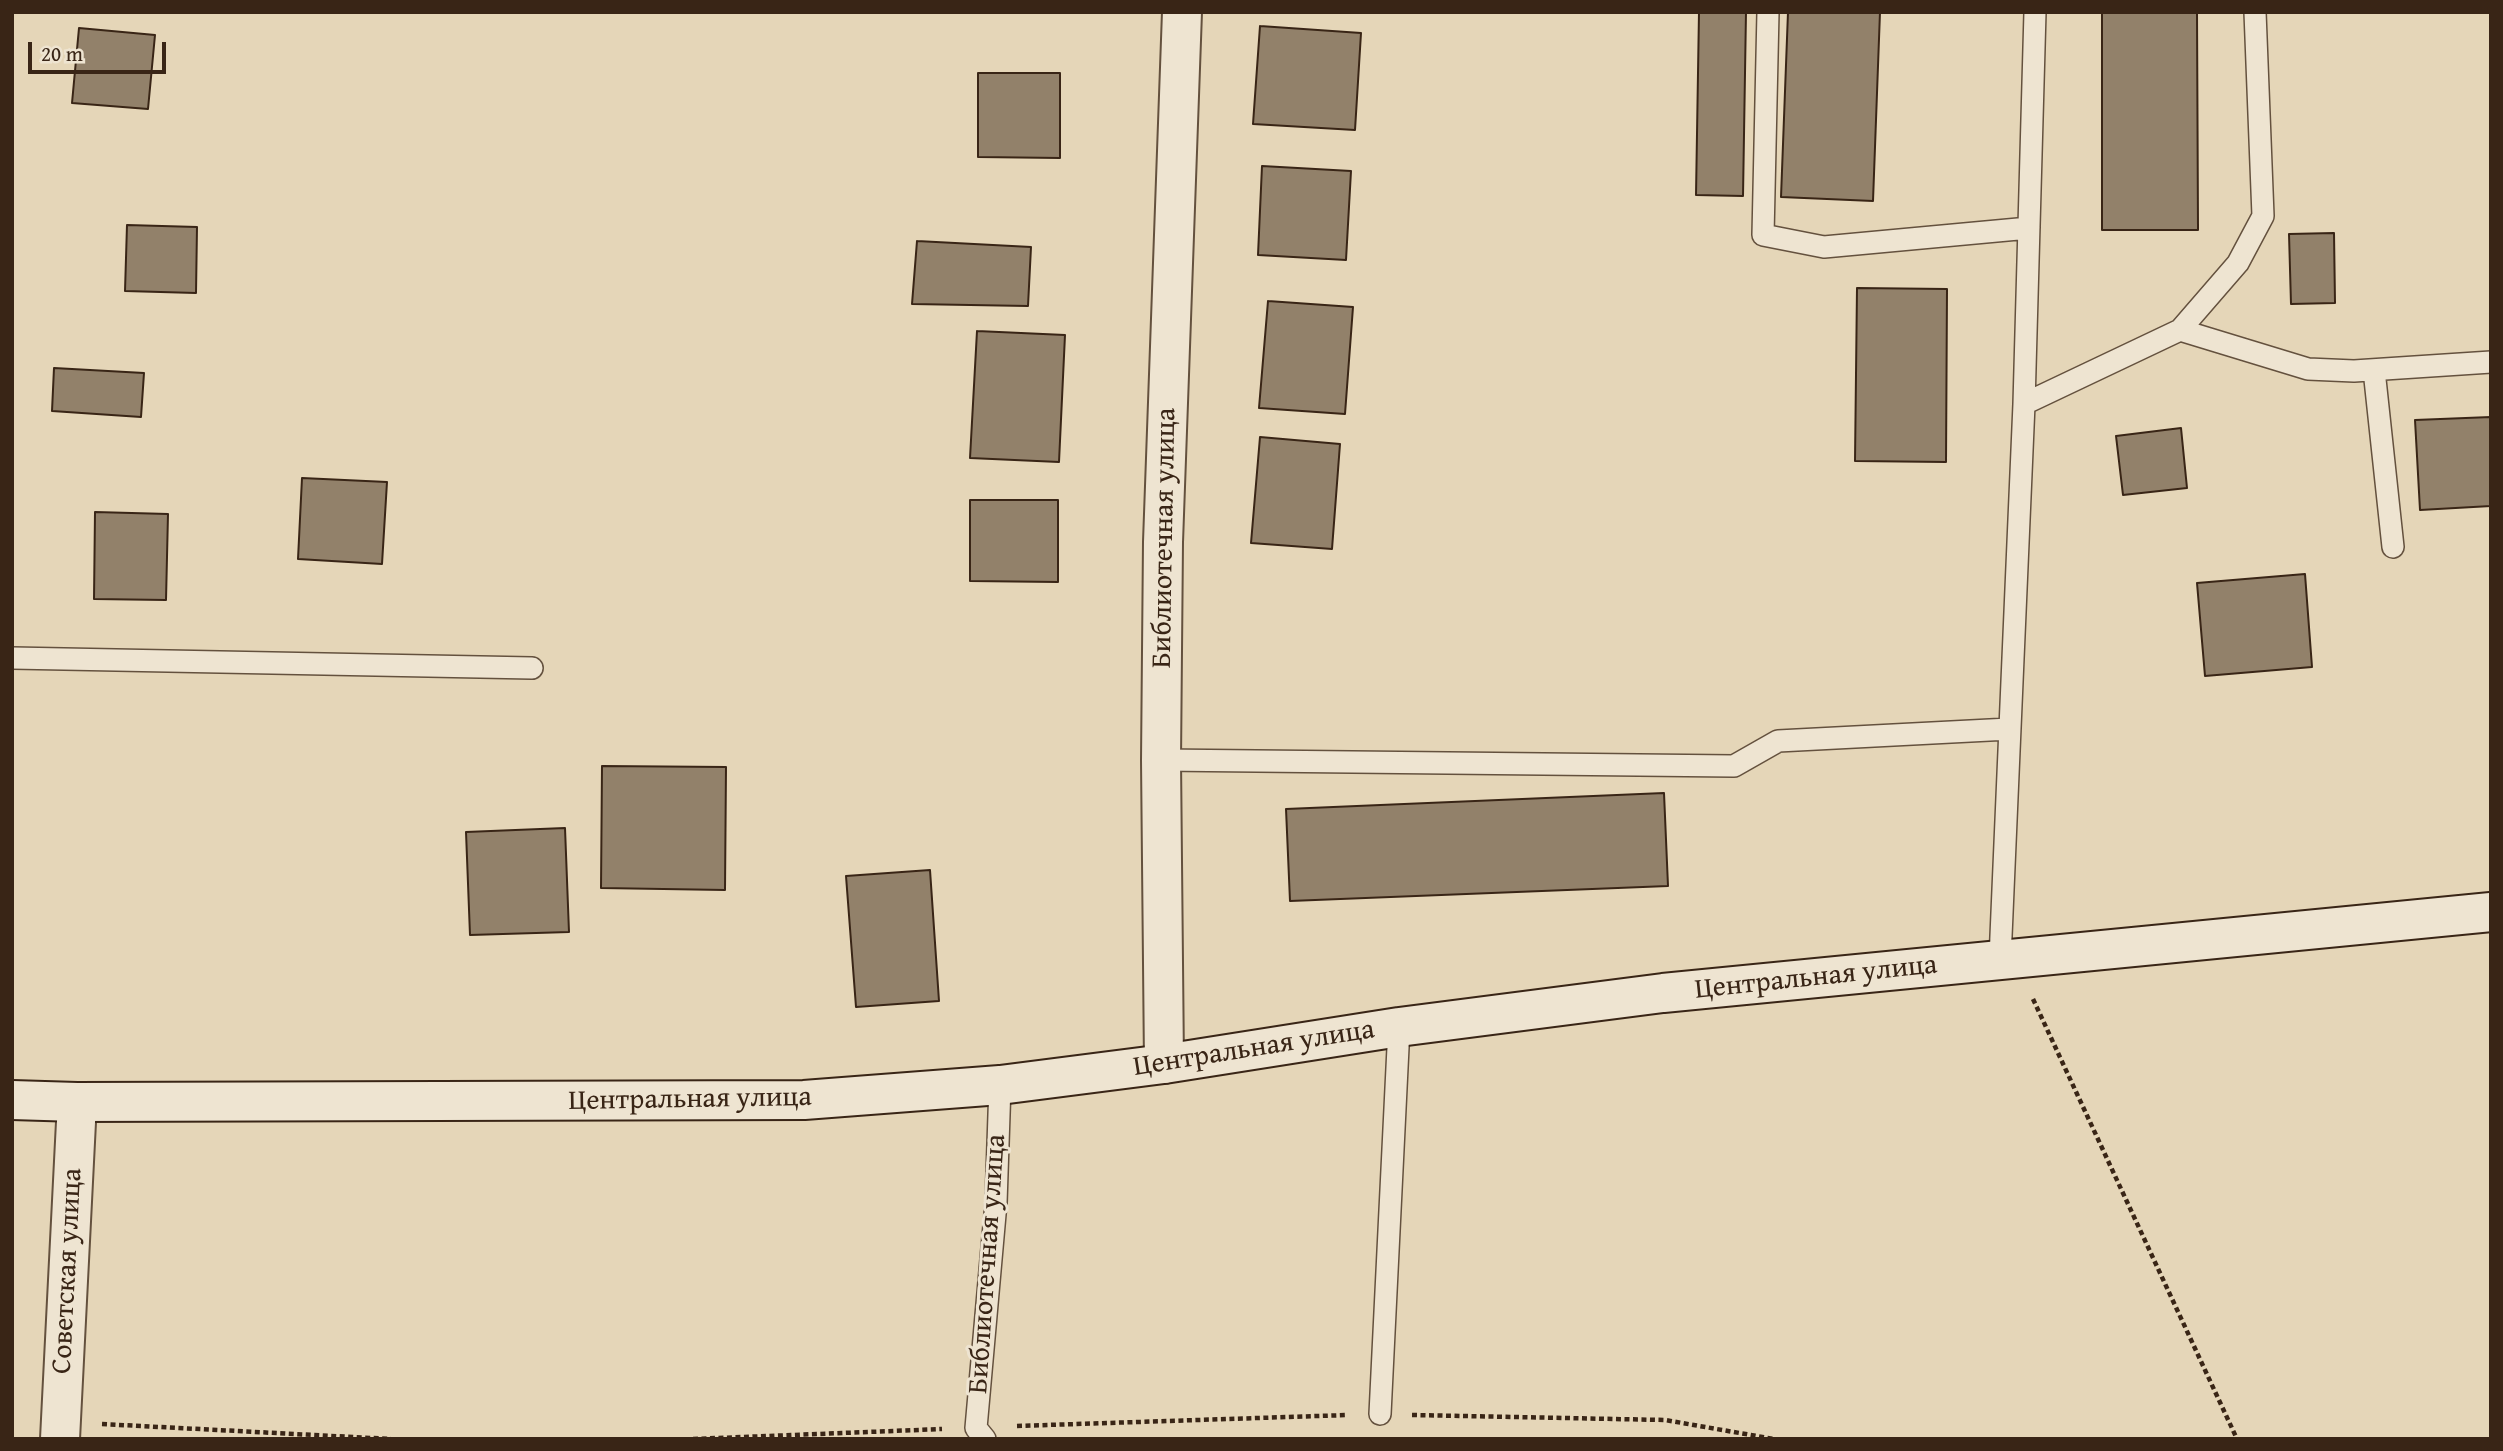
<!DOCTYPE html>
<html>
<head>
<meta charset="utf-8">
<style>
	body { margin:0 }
	#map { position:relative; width:2503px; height:1451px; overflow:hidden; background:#e5d6b8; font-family:"Gentium Book Plus",serif }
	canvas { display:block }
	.frame { position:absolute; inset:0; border:14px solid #392516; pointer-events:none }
	.scale { position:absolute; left:28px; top:42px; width:138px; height:32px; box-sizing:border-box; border:4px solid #392516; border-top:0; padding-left:9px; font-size:21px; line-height:24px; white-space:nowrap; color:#392516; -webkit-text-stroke:5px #eee4d1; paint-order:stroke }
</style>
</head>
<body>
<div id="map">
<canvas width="2503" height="1451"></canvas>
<div class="frame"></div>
<div class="scale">20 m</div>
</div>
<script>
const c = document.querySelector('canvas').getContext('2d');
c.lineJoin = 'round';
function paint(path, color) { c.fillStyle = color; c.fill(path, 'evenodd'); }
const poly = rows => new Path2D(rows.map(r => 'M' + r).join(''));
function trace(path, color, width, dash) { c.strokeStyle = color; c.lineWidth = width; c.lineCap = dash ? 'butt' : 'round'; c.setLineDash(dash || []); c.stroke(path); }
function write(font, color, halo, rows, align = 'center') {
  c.font = font + ' "Gentium Book Plus",serif'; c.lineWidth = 6; c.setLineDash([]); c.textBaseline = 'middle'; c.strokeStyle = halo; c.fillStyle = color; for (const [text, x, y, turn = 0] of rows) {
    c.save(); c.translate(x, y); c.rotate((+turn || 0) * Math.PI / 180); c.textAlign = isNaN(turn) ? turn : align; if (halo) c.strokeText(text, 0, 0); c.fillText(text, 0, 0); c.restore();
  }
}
const building = poly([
	[1699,12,1746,12,1743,196,1696,195,1699,12],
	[1788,12,1880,12,1873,201,1781,197,1788,12],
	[2102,12,2197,12,2198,230,2102,230,2102,12],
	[1260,26,1361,33,1355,130,1253,124,1260,26],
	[79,28,155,35,148,109,72,103,79,28],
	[978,73,1060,73,1060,158,978,157,978,73],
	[1262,166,1351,171,1346,260,1258,255,1262,166],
	[127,225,197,227,196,293,125,291,127,225],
	[2334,233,2335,303,2291,304,2289,234,2334,233],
	[917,241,1031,247,1028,306,912,304,917,241],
	[1857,288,1947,289,1946,462,1855,461,1857,288],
	[1268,301,1353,307,1345,414,1259,408,1268,301],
	[977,331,1065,335,1059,462,970,458,977,331],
	[54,368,144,373,141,417,52,411,54,368],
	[2491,417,2491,506,2420,510,2415,420,2491,417],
	[2181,428,2187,488,2123,495,2116,436,2181,428],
	[1260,437,1340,444,1332,549,1251,543,1260,437],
	[302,478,387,482,382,564,298,559,302,478],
	[970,500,1058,500,1058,582,970,581,970,500],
	[95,512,168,514,166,600,94,599,95,512],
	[2305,574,2312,667,2205,676,2197,583,2305,574],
	[602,766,726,767,725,890,601,888,602,766],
	[1664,793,1668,886,1290,901,1286,809,1664,793],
	[565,828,569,932,470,935,466,832,565,828],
	[930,870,939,1001,856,1007,846,876,930,870]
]);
paint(building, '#92816a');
trace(building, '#392516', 2);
const service = poly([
	[1768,12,1763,235,1824,247,2029,228],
	[2180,330,2308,369,2354,371,2491,362],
	[2374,370,2393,547],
	[2024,404,2180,330,2238,263,2263,216,2255,12],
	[12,658,532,668],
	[1161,760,1734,766,1778,741,2009,729],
	[2000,959,2024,404,2035,12],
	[1380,1414,1399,1027],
	[985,1439,976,1428,996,1203,1000,1085]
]);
const minor = poly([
	[1164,1064,1161,760,1163,542,1182,12],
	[60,1439,77,1102]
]);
const secondary = poly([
	[12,1100,77,1102,804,1100,1000,1085,1164,1064,1399,1027,1663,993,2491,912]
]);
trace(service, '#64513e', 24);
trace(minor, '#64513e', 42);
trace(secondary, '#392516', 42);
trace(poly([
	[2033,999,2237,1439],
	[1412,1415,1665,1420,1774,1439],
	[102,1424,391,1439],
	[1017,1426,1348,1415],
	[693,1439,942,1429]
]), '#392516', 4.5, [5, 3.5]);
trace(service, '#eee4d1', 21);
trace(minor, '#eee4d1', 38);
trace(secondary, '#eee4d1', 38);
write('28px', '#392516', '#eee4d1', [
	["Библиотечная улица",1165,538,-89],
	["Центральная улица",1816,978,-6],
	["Центральная улица",1254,1049,-9],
	["Центральная улица",690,1100,-1],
	["Библиотечная улица",988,1264,-86],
	["Советская улица",68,1271,-87]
]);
</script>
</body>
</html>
